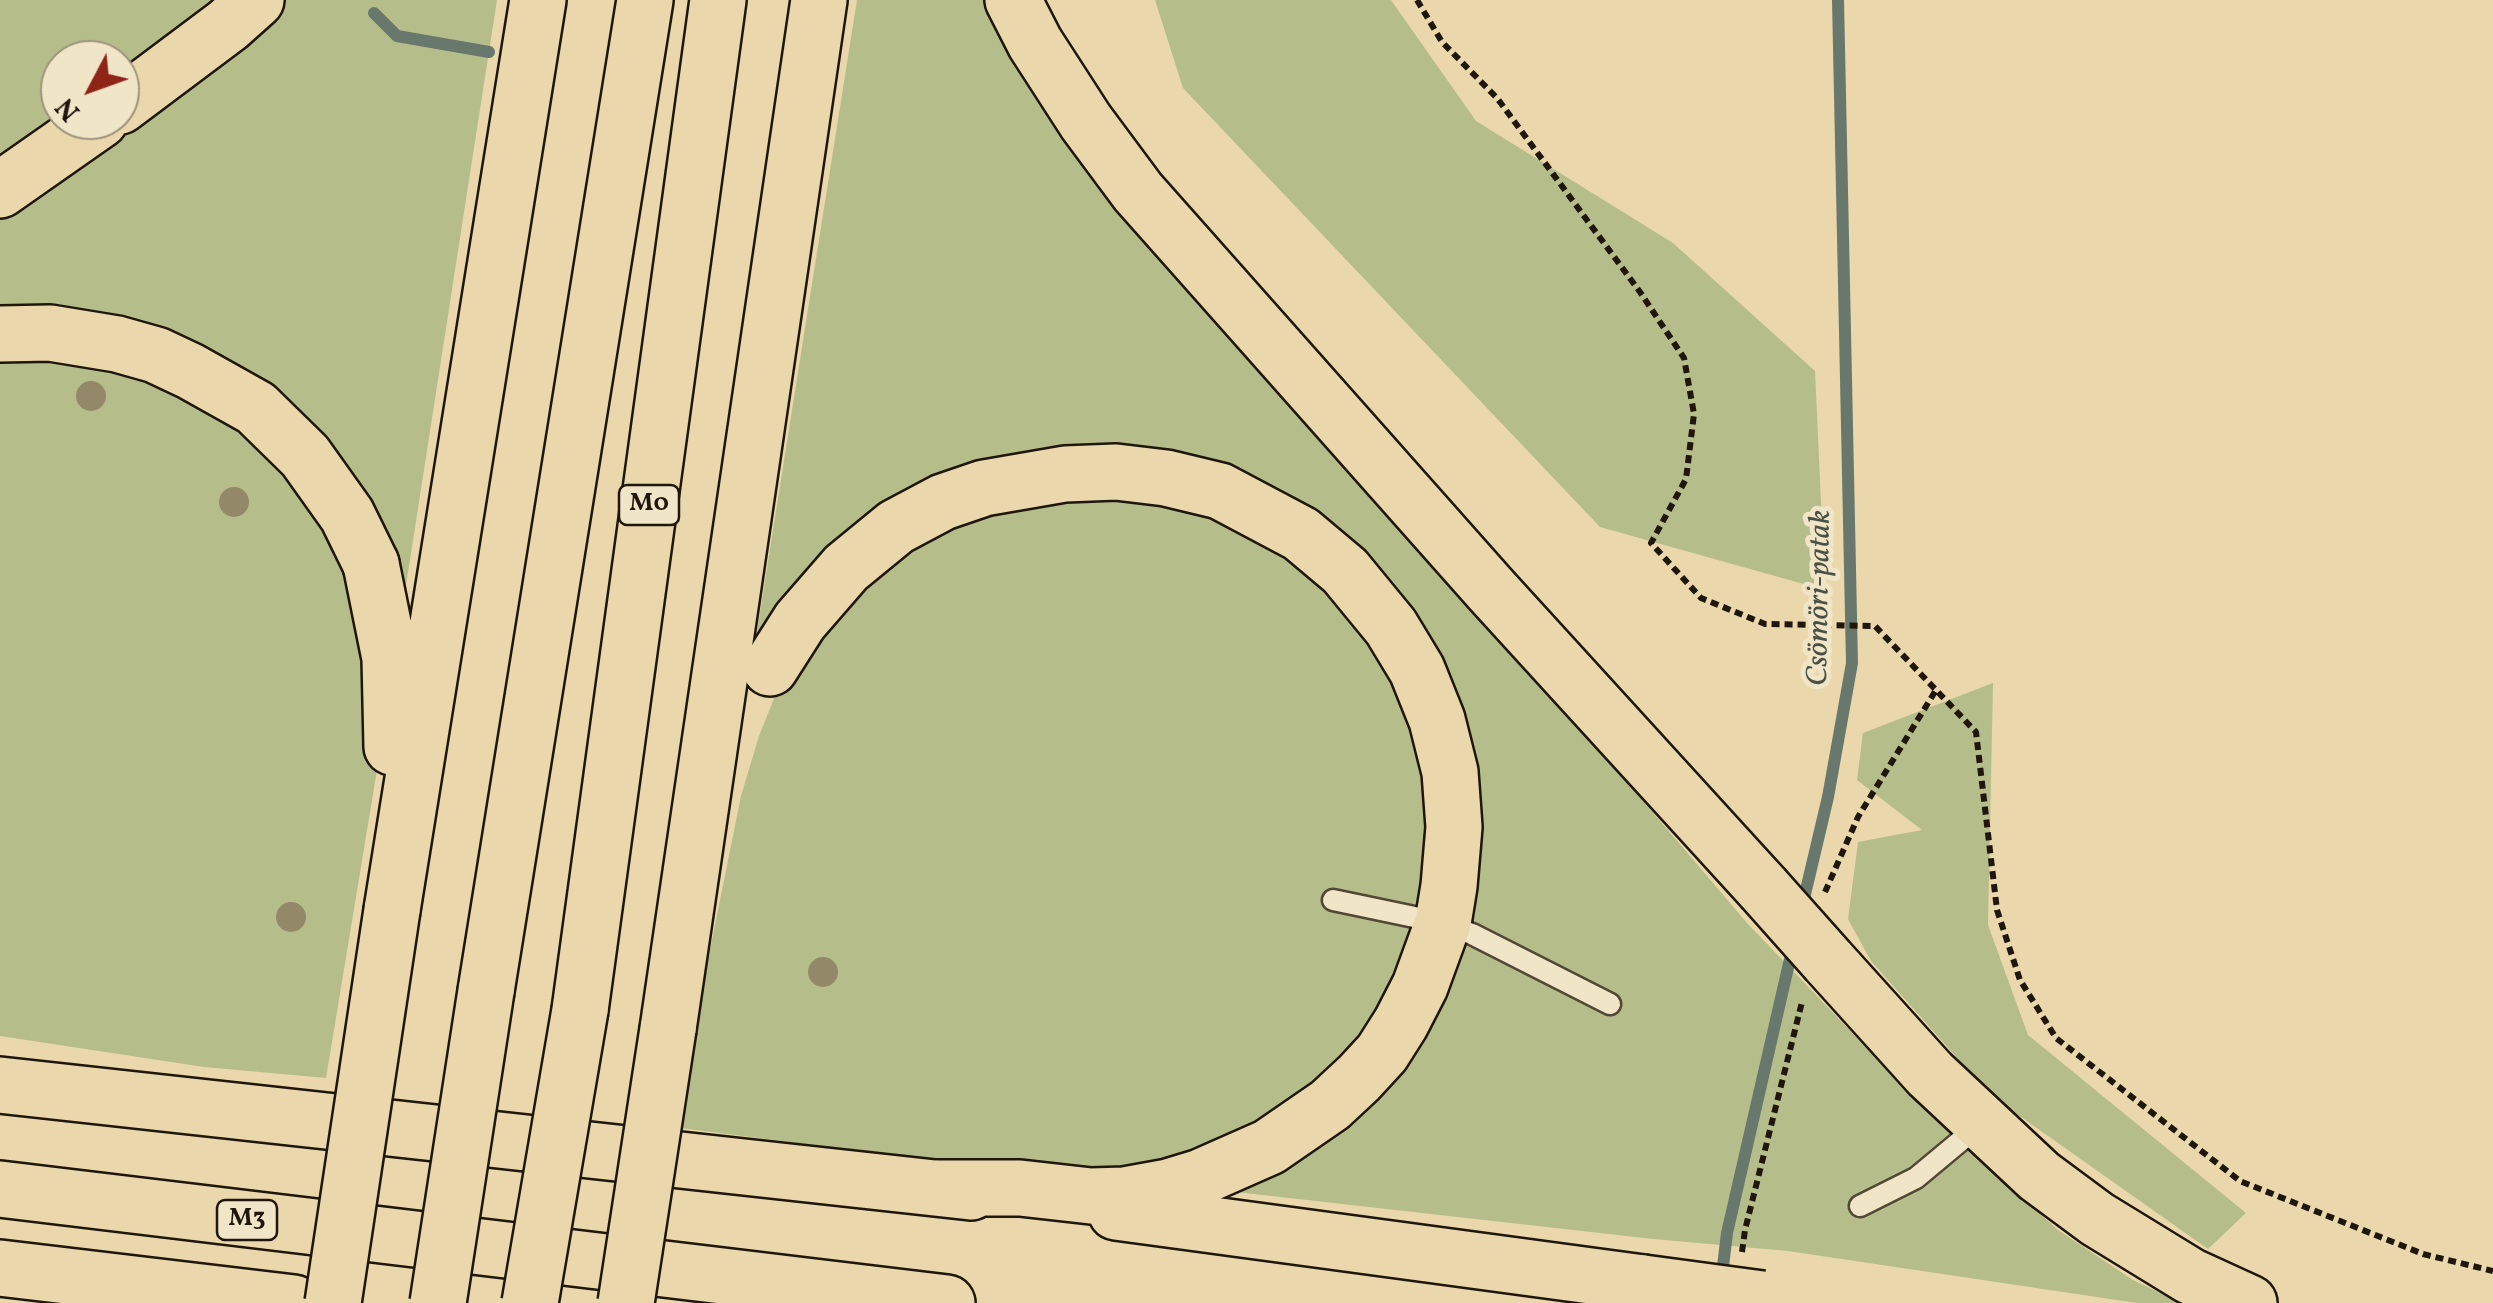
<!DOCTYPE html>
<html>
<head>
<meta charset="utf-8">
<style>
	body { margin:0 }
	#map { position:relative; width:2493px; height:1303px; overflow:hidden; background:#ead7ab; font-family:Vollkorn,serif }
	canvas { display:block }
	.north { position:absolute; left:40px; top:40px; width:100px; height:100px; box-sizing:border-box; background:#f1e5c8; border:2px solid #9d937d; border-radius:50%; rotate:229deg; font-size:28px; font-weight:700; line-height:40px; text-align:center; color:#1f170d }
	.north::after { content:''; display:block; margin:auto; width:35px; height:45px; background:#8f2418; clip-path:polygon(50% 0,100% 100%,50% 72%,0 100%) }
</style>
</head>
<body>
<div id="map">
<canvas width="2493" height="1303"></canvas>
<div class="north">N</div>
</div>
<script>
const c = document.querySelector('canvas').getContext('2d');
c.lineJoin = 'round';
function paint(path, color) { c.fillStyle = color; c.fill(path, 'evenodd'); }
const poly = rows => new Path2D(rows.map(r => 'M' + r).join(''));
function trace(path, color, width, dash) { c.strokeStyle = color; c.lineWidth = width; c.lineCap = dash ? 'butt' : 'round'; c.setLineDash(dash || []); c.stroke(path); }
function write(font, color, halo, rows, align = 'center') {
  c.font = font + ' Vollkorn,serif'; c.lineWidth = 10; c.setLineDash([]); c.textBaseline = 'middle'; c.strokeStyle = halo; c.fillStyle = color; for (const [text, x, y, turn = 0] of rows) {
    c.save(); c.translate(x, y); c.rotate((+turn || 0) * Math.PI / 180); c.textAlign = isNaN(turn) ? turn : align; if (halo) c.strokeText(text, 0, 0); c.fillText(text, 0, 0); c.restore();
  }
}
paint(poly([
	[0,0,497,0,382,740,326,1078,204,1067,0,1036],
	[60,60,120,60,120,120,60,120],
	[857,0,989,0,1447,571,1748,924,1929,1113,2058,1230,2133,1280,2182,1303,2137,1303,1788,1251,1653,1239,1227,1191,1285,1158,1477,861,1480,797,1466,722,1374,565,1331,522,1281,493,1237,471,1178,451,1121,447,1060,447,1002,456,958,466,923,480,870,516,769,627,757,631],
	[1155,0,1391,0,1476,121,1673,243,1815,371,1825,590,1600,527,1183,88],
	[1123,482,1286,539,1410,681,1440,849,1394,1005,1305,1102,1171,1165,1087,1174,994,1168,680,1128,693,1034,741,796,759,736,781,681,811,630,933,522],
	[1993,683,1988,925,2028,1035,2246,1213,2208,1249,1990,1095,1871,961,1848,919,1858,842,1922,830,1857,780,1863,733]
]), '#b5be8a');
trace(poly([
	[374,13,397,36,489,52],
	[1802,907,1828,797,1852,663,1838,0],
	[1721,1283,1727,1233,1793,946]
]), '#68786c', 12);
const service = poly([
	[1333,900,1443,923,1472,934,1610,1004],
	[1860,1206,1916,1178,1982,1123]
]);
const trunk = poly([
	[371,564,390,658,392,747],
	[392,910,538,0],
	[486,991,645,0],
	[580,1010,718,0],
	[668,1029,819,0]
]);
const motorway = poly([
	[1013,0,1035,43,1086,122,1138,192,1492,591,1763,888],
	[120,106,228,25,256,0],
	[0,190,100,120],
	[0,334,50,333,117,344,156,355,190,371,256,408,305,456,347,515,371,564],
	[770,668,800,621,846,568,896,527,943,502,984,488,1065,474,1116,472,1166,478,1220,491,1301,534,1345,571,1391,627,1417,670,1437,720,1450,772,1454,827,1449,886,1443,923,1420,986,1401,1023,1382,1053,1359,1078,1330,1105,1269,1147,1201,1177,1168,1187,1124,1195,1091,1196,1020,1188,937,1188],
	[1828,961,1930,1074,2039,1176,2097,1219,2190,1276,2249,1303],
	[0,1085,971,1192],
	[0,1189,947,1303],
	[1116,1212,1643,1283],
	[0,1268,294,1303]
]);
trace(service, '#524734', 25);
trace(trunk, '#1f170d', 60);
trace(motorway, '#1f170d', 60);
trace(poly([
	[1417,0,1442,42,1497,98,1640,292,1684,358,1694,414,1686,479,1651,543,1701,598,1765,624,1875,626,1976,732,1997,910,2020,980,2056,1038,2240,1181,2423,1254,2493,1271],
	[1825,892,1858,817,1936,690],
	[1742,1252,1745,1230,1802,1002]
]), '#1f170d', 6, [8, 5]);
trace(service, '#f1e5c8', 20);
trace(trunk, '#ead7ab', 55);
trace(motorway, '#ead7ab', 55);
const trunkBridge = poly([
	[333,1303,392,910],
	[438,1303,486,991],
	[530,1303,580,1010],
	[626,1303,668,1029]
]);
const motorwayBridge = poly([
	[1763,888,1828,961],
	[1643,1283,1762,1299]
]);
trace(trunkBridge, '#1f170d', 60, []);
trace(motorwayBridge, '#1f170d', 60, []);
trace(trunkBridge, '#ead7ab', 55);
trace(motorwayBridge, '#ead7ab', 55);
c.fillStyle = '#938968';
for (const [x, y] of [
	[91,396],
	[234,502],
	[291,917],
	[823,972]
]) { c.beginPath(); c.arc(x, y, 15, 0, 2 * Math.PI); c.fill(); }
for (const [x, y, w] of [
	[649,505,60],
	[247,1220,60]
]) { const box = new Path2D(); box.roundRect(x - w / 2, y - 20, w, 40, 8); c.fillStyle = '#f1e5c8'; c.fill(box); trace(box, '#1f170d', 2.5); }
write('bold 25px', '#1f170d', null, [
	["M0",649,505],
	["M3",247,1220]
]);
write('italic 30px', '#495044', '#f1e5c8', [
	["Csömöri-patak",1822,598,-89]
]);
</script>
</body>
</html>
